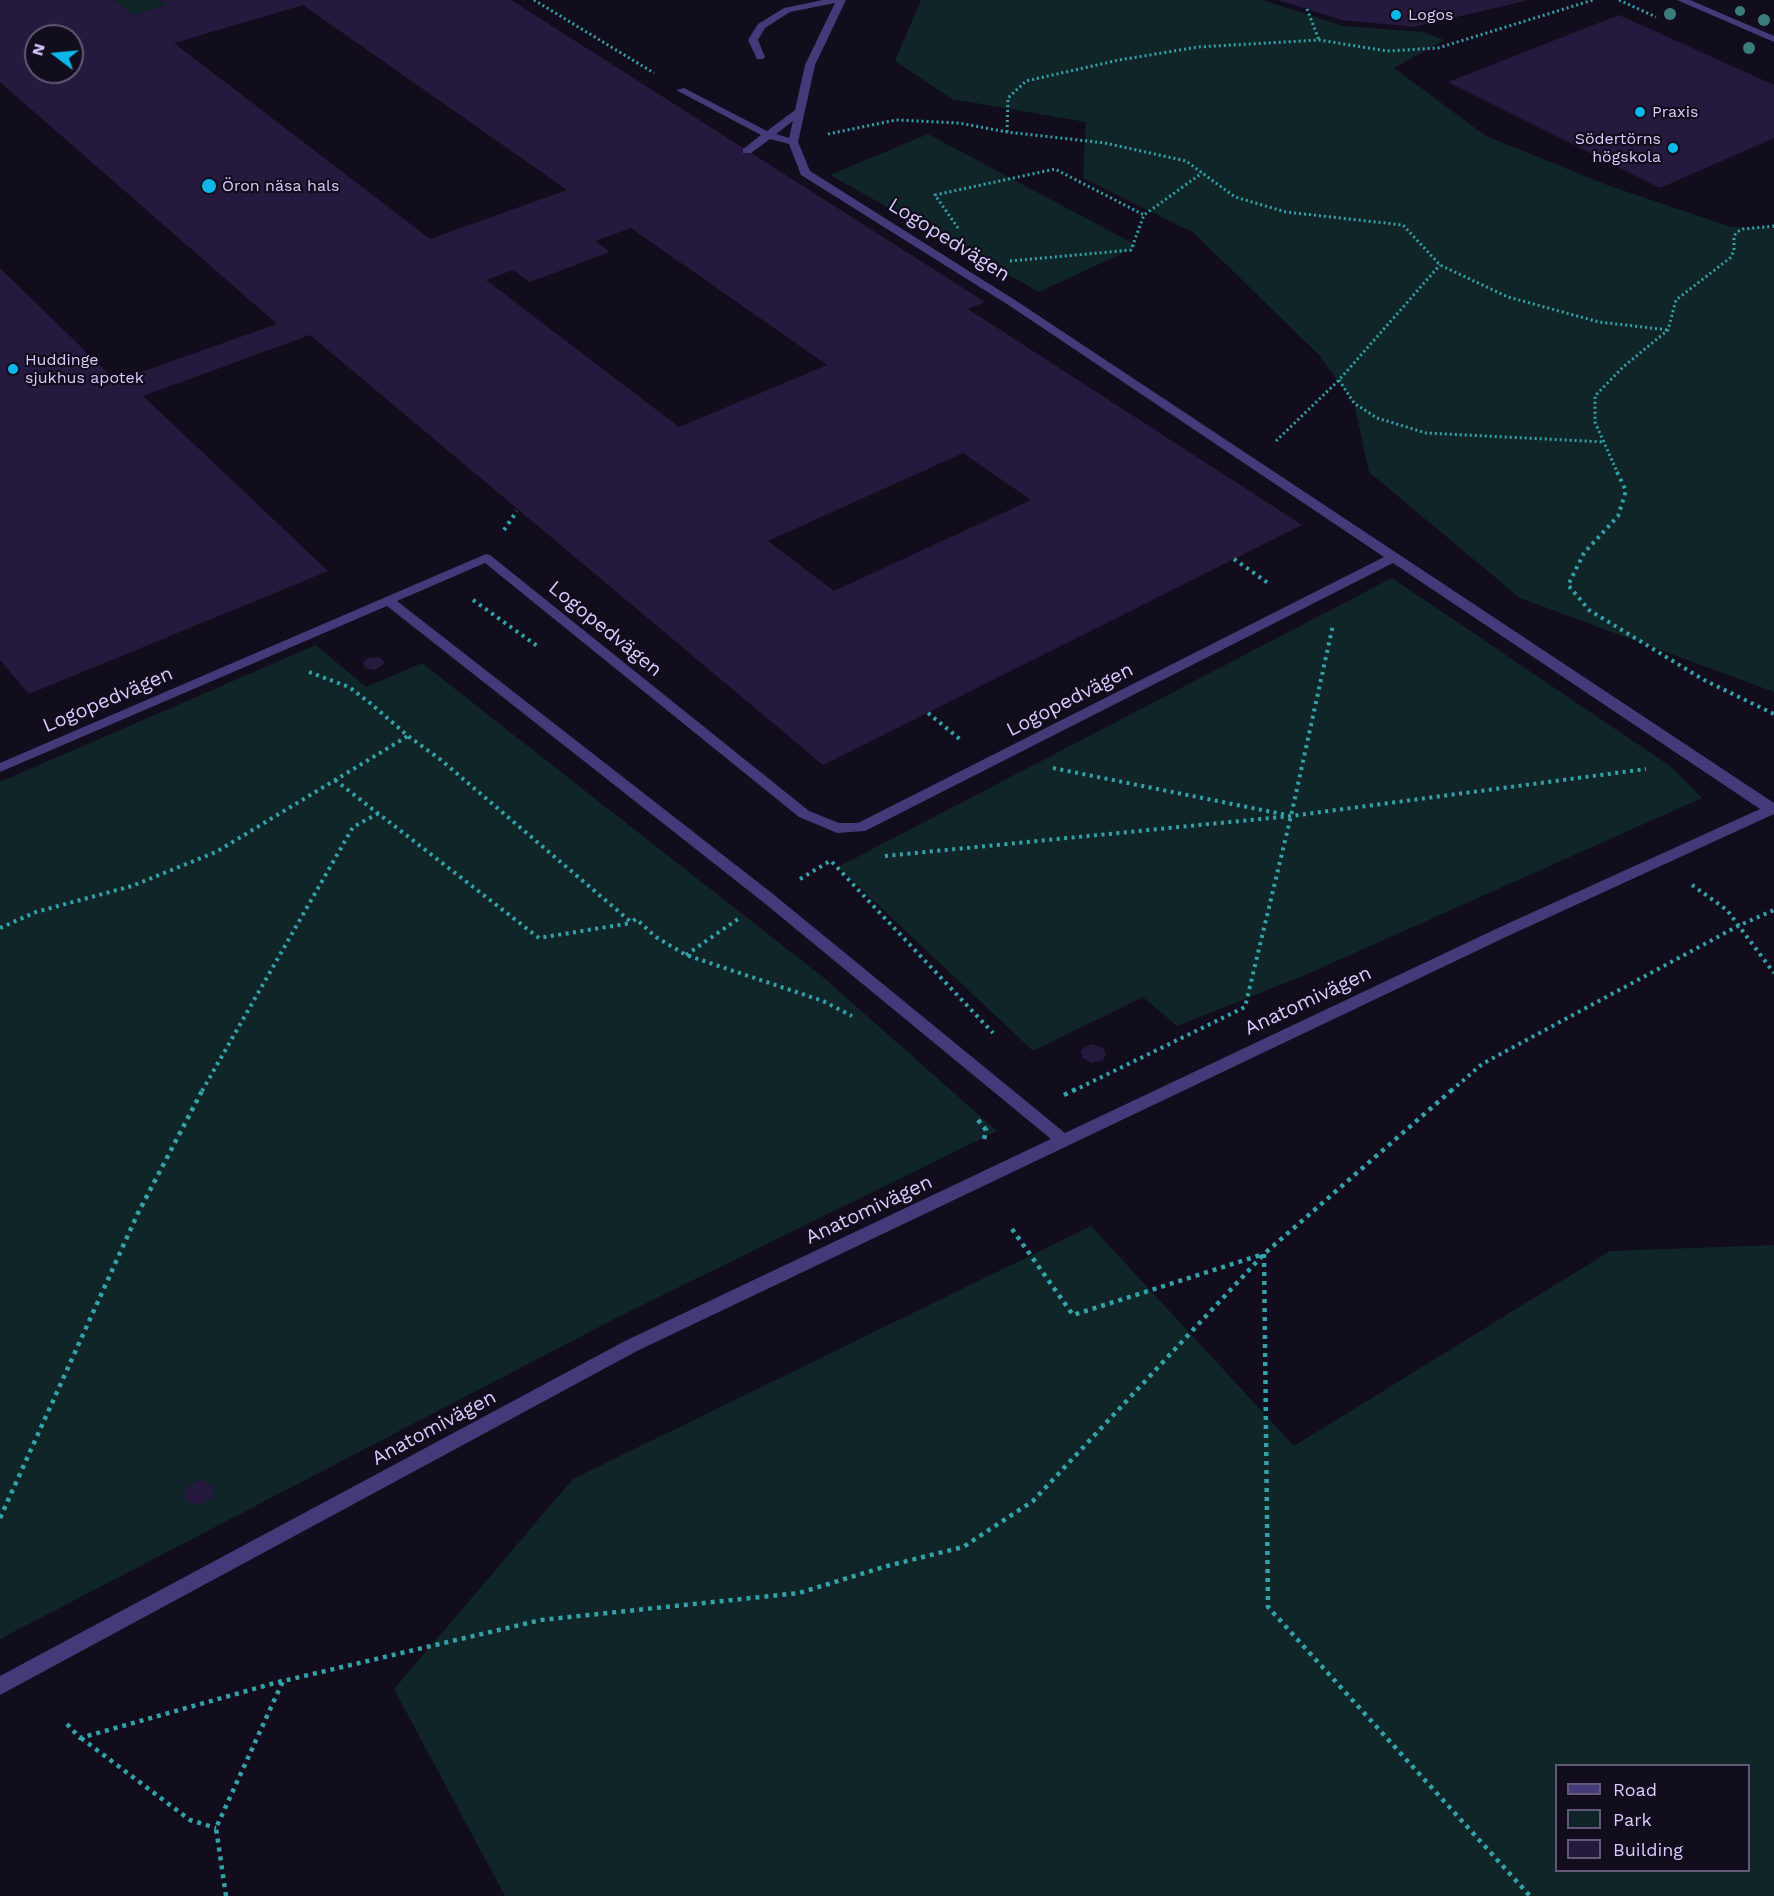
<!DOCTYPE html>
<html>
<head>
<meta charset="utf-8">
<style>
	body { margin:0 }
	#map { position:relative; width:1774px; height:1896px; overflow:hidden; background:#120d1d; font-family:"Work Sans",sans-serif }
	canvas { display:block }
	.legend { position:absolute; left:1555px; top:1764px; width:195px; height:108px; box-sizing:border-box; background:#120d1d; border:2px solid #615977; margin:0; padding:8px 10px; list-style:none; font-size:18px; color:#d7cbfd }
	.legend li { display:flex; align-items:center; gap:12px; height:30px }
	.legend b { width:30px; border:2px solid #615977 }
	.north { position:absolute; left:24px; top:24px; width:60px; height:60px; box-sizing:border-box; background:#120d1d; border:2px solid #615977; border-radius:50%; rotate:286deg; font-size:16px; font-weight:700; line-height:24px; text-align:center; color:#d7cbfd }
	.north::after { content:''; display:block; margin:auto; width:21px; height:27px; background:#0bb8e9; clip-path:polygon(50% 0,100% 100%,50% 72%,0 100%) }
</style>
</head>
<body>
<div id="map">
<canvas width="1774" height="1896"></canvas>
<ul class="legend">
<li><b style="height:8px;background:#443a7a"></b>Road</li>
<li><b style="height:16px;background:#102527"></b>Park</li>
<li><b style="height:16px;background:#251a3d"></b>Building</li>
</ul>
<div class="north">N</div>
</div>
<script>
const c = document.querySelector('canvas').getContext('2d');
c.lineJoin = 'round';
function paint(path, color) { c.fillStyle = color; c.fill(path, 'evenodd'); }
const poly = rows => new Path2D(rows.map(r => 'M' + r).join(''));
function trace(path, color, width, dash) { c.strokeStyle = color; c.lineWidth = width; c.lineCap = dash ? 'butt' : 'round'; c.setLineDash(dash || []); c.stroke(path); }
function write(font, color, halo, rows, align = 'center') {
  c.font = font + ' "Work Sans",sans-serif'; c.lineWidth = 4.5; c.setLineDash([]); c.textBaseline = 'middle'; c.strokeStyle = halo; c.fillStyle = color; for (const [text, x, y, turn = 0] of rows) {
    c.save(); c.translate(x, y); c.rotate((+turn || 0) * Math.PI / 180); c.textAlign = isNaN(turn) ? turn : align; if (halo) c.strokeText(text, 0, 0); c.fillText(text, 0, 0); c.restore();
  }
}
paint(poly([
	[113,0,159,0,166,5,133,15],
	[921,0,1262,0,1343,26,1423,32,1444,40,1394,68,1486,136,1607,185,1731,227,1774,228,1774,692,1520,598,1369,472,1354,403,1319,355,1194,233,1083,178,1086,122,952,99,895,61],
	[928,134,1138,246,1039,292,830,175],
	[1392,578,1670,766,1702,798,1305,975,1177,1026,1143,997,1033,1051,838,867],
	[316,645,366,687,422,663,824,978,997,1131,622,1315,0,1639,0,782],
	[1091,1226,1294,1446,1610,1251,1774,1245,1774,1896,505,1896,394,1689,573,1479],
	[1556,1766,1748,1766,1748,1870,1556,1870]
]), '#102527');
paint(poly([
	[0,0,113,0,133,15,166,5,159,0,511,0,985,302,968,309,1302,525,823,765,310,335,143,396,328,571,29,694,0,660,0,268,116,381,277,324,0,82],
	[303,5,567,190,430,239,174,43],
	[36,36,72,36,72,72,36,72],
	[631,228,827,365,679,427,486,280,513,270,530,282,610,252,595,241],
	[963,453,1031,500,834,591,768,541],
	[1278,0,1525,0,1525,1,1414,27,1342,20],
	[1619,15,1774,85,1774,138,1660,188,1448,82],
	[371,657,381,658,385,663,375,670,365,668,363,662],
	[1091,1044,1103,1048,1106,1054,1103,1060,1092,1063,1082,1058,1081,1050],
	[201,1480,213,1485,214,1493,212,1497,200,1505,187,1502,184,1495,187,1487]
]), '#251a3d');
trace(poly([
	[534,0,654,73],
	[1619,0,1656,17],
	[1307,9,1319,40],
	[1007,132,1008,98,1026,81,1119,60,1198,47,1319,40,1387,51,1438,48,1593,0],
	[828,134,896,120,959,123,1007,132,1105,143,1186,161,1235,197,1286,212,1403,225,1440,265,1508,297,1599,322,1668,330],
	[958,228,935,195,1055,169,1144,215],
	[1010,261,1131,250,1144,215,1202,173],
	[1339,380,1354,403,1377,418,1426,433,1604,442],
	[1276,441,1339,380,1440,265],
	[1618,474,1595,422,1595,396,1623,367,1668,330,1676,300,1730,258,1734,251,1734,236,1737,232,1743,229,1774,226]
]), '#33a2a9', 3, [2, 3]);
trace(poly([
	[1617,472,1626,491,1618,516,1584,553,1568,585,1589,610,1704,680,1774,714],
	[504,530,517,511],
	[1234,559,1268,583],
	[473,600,540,648],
	[309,672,349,687,370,703,408,736,441,760,631,922,636,919,656,937,686,955,823,1001,852,1016],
	[928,713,961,740],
	[1053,768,1287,815],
	[335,780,539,938,631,923],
	[885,856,1291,816,1646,769],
	[832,862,993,1033],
	[800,879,830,861],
	[1692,885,1727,910,1774,973],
	[0,928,36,912,132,886,216,852,408,736],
	[686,955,738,919],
	[202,1091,353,827,379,813],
	[1073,1091,1245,1007,1291,816,1333,625],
	[1451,1091,1482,1064,1738,926,1774,910]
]), '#33a2a9', 4, [3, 4.5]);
trace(poly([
	[1064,1095,1076,1089],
	[978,1120,986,1130,984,1140],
	[1012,1229,1073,1315,1264,1254,1268,1607,1530,1896],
	[0,1518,138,1213,203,1089],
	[67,1724,80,1738,282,1681],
	[81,1738,190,1820,216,1828],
	[226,1896,216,1828,283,1681,541,1620,799,1593,887,1566,963,1547,1033,1501,1264,1254,1453,1089]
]), '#33a2a9', 4.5, [4, 5]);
paint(poly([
	[823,0,846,0,815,65,798,142,810,171,1018,302,1774,803,1774,814,1508,936,637,1351,0,1695,0,1676,625,1341,1051,1139,763,902,387,606,0,772,0,763,486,554,490,555,809,811,839,823,858,823,1384,557,1010,306,801,175,789,144,770,139,751,153,743,153,743,149,761,135,676,90,684,88,767,131,795,110,805,65,835,3,790,12,765,28,758,40,765,57,763,59,757,59,748,40,758,24,784,8,823,0],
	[793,121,789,138,776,134,793,121],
	[485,563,799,817,837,833,865,831,1393,563,1760,809,1498,928,1065,1133,773,894,397,601,485,563],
	[1677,0,1690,0,1774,36,1774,42,1677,0]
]), '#443a7a');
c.fillStyle = '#3b7d7b';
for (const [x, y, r] of [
	[1740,11,5],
	[1670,14,6],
	[1764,20,6],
	[1749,48,6]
]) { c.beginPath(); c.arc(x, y, r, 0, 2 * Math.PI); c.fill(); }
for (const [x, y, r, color] of [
	[1396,15,6,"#0bb8e9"],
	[1640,112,6,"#0bb8e9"],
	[1673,148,6,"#0bb8e9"],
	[209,186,8,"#0bb8e9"],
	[13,369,6,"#0bb8e9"]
]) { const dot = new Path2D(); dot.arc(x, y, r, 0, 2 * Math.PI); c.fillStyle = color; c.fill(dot); trace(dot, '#120d1d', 2); }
write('16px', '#d7cbfd', '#120d1d', [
	["Logos",1408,15],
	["Praxis",1652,112],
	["Södertörns",1661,139,"right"],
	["högskola",1661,157,"right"],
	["Öron näsa hals",222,186],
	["Huddinge",25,360],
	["sjukhus apotek",25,378]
], 'left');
write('20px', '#d7cbfd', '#120d1d', [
	["Logopedvägen",949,240,32],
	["Logopedvägen",605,629,39],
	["Logopedvägen",108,700,-23],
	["Logopedvägen",1070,700,-27],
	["Anatomivägen",1308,1001,-25],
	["Anatomivägen",869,1210,-25],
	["Anatomivägen",434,1428,-28]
]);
</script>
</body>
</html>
